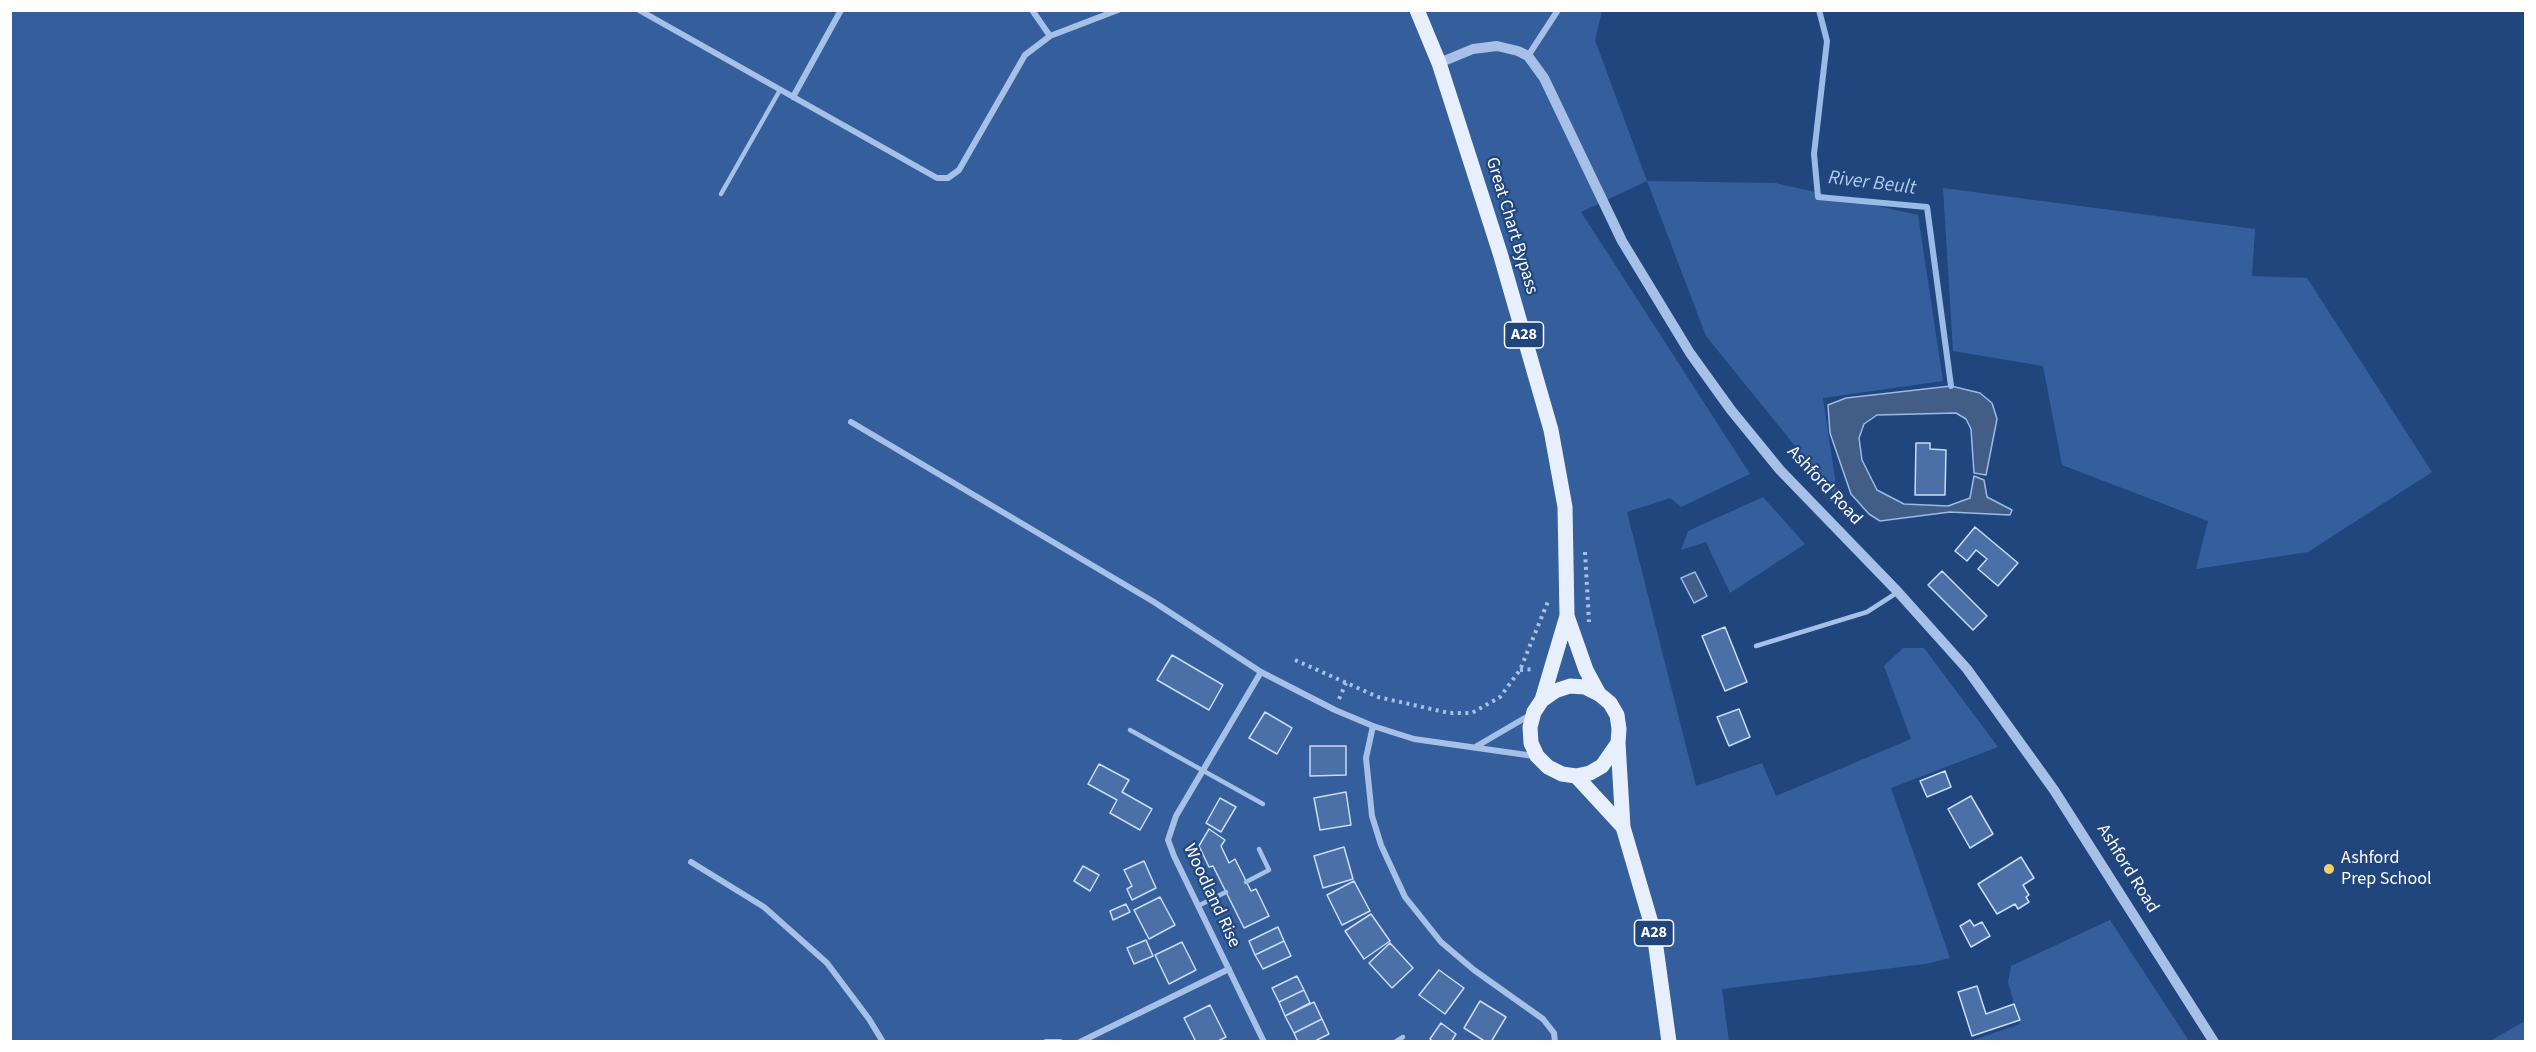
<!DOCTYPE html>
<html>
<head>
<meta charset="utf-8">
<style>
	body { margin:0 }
	#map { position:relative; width:2536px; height:1052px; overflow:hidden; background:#21467e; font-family:"Source Sans 3",sans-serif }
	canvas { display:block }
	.frame { position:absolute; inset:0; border:12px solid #fff; pointer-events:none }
</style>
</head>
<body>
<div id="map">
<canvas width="2536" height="1052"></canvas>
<div class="frame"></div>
</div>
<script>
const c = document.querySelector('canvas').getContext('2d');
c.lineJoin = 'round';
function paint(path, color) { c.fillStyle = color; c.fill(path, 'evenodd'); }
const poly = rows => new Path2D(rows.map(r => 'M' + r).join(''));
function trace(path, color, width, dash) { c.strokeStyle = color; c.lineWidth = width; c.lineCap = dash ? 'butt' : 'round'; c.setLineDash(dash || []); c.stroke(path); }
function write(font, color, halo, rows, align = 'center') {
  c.font = font + ' "Source Sans 3",sans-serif'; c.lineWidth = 4.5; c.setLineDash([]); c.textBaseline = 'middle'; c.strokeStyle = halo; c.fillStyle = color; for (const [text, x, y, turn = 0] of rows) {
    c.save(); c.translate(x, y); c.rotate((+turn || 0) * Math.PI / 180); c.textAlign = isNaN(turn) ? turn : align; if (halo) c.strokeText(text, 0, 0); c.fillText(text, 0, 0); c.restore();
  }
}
paint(poly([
	[10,11,1602,11,1595,40,1647,181,1775,183,1918,215,1943,381,1823,398,1838,499,1706,336,1647,181,1581,212,1750,474,1681,507,1670,498,1627,512,1696,786,1762,763,1776,796,1911,739,1884,666,1903,648,1924,648,1998,747,1891,788,1950,958,1925,964,1722,989,1729,1042,11,1041],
	[1943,188,2255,229,2252,276,2307,278,2432,472,2308,552,2196,569,2208,521,2062,465,2043,366,1953,351],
	[1763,497,1805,544,1730,593,1706,542,1681,550,1688,531],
	[2110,920,2189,1041,1967,1042,2020,1024,2008,982,2011,966],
	[2525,1021,2525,1041,2490,1041]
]), '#345f9c');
const water = poly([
	[1951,386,1980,393,1992,403,1997,419,1986,475,1974,473,1971,429,1966,419,1956,413,1877,415,1864,424,1859,438,1862,460,1877,490,1904,504,1948,506,1970,498,1974,476,1984,480,1987,497,2012,510,2010,515,1950,512,1880,521,1869,514,1851,494,1830,433,1828,405,1846,398,1951,386],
	[1695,572,1707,596,1694,603,1681,578,1695,572]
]);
paint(water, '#425d86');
trace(water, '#9abbe8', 1.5);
trace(poly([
	[1819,10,1827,41,1814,154,1818,197,1927,207,1951,386]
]), '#9abbe8', 6);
const building = poly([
	[1916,443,1930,443,1930,449,1946,450,1945,495,1915,495,1916,443],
	[1975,527,2018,563,1998,586,1978,569,1987,559,1976,550,1967,561,1955,551,1975,527],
	[1942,571,1987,616,1973,630,1928,585,1942,571],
	[1725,627,1747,682,1725,691,1702,636,1725,627],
	[1172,655,1223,685,1209,710,1157,680,1172,655],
	[1739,709,1750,737,1729,746,1717,717,1739,709],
	[1265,712,1292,728,1277,754,1249,738,1265,712],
	[1310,746,1346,746,1346,775,1310,776,1310,746],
	[1099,764,1129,780,1122,792,1152,809,1140,830,1110,813,1117,800,1088,784,1099,764],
	[1945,771,1951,787,1927,797,1920,781,1945,771],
	[1346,792,1351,825,1320,830,1314,798,1346,792],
	[1971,796,1993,834,1970,848,1948,809,1971,796],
	[1220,798,1236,807,1221,832,1206,823,1220,798],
	[1209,829,1225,840,1221,846,1229,863,1235,859,1251,891,1256,889,1269,916,1244,928,1213,866,1209,867,1199,846,1209,829],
	[1344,847,1353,879,1323,888,1314,856,1344,847],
	[2021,857,2034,878,2023,885,2029,895,2026,897,2029,902,2018,909,2015,904,1997,914,1978,884,2021,857],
	[1144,861,1156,888,1132,900,1127,889,1132,886,1124,870,1144,861],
	[1083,866,1099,875,1090,891,1074,881,1083,866],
	[1354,881,1370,911,1342,925,1327,895,1354,881],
	[1160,897,1175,925,1149,939,1134,910,1160,897],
	[1126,904,1130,912,1113,920,1110,911,1126,904],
	[1371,914,1390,941,1364,959,1345,931,1371,914],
	[1970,920,1974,926,1982,922,1990,936,1971,947,1960,926,1970,920],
	[1278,927,1284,941,1255,955,1249,941,1278,927],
	[1146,940,1153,956,1134,964,1127,948,1146,940],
	[1284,941,1291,956,1263,969,1255,955,1284,941],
	[1182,942,1196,970,1169,984,1155,955,1182,942],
	[1390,943,1413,968,1392,988,1369,963,1390,943],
	[1439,970,1464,988,1445,1014,1419,995,1439,970],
	[1297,976,1304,990,1279,1002,1272,988,1297,976],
	[1977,986,1986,1014,2014,1004,2020,1020,1972,1036,1958,992,1977,986],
	[1304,990,1310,1003,1285,1016,1279,1002,1304,990],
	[1480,1001,1506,1017,1491,1042,1486,1042,1464,1028,1480,1001],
	[1314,1002,1322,1019,1294,1033,1285,1016,1314,1002],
	[1210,1005,1226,1037,1216,1042,1196,1042,1184,1018,1210,1005],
	[1322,1019,1329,1034,1313,1042,1298,1042,1294,1033,1322,1019],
	[1441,1023,1456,1034,1451,1042,1434,1042,1430,1039,1441,1023]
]);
paint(building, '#4a70a7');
trace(building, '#c9dbf5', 1.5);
trace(poly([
	[1585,552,1589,622],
	[1295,660,1378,697,1449,713,1472,713,1500,697,1520,670,1549,599],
	[1520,670,1535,669],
	[1339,699,1346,683]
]), '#a6c0e7', 4, [3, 4.5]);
trace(poly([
	[721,194,780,90],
	[1756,646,1867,612,1898,592],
	[1130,730,1263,804],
	[1246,882,1269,870,1259,849],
	[1198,906,1226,892],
	[1395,1042,1403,1037]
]), '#a6c0e7', 4.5);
trace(poly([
	[639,10,937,178,948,178,959,170,1025,55,1050,36,1118,10],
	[1032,10,1050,36],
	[1528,56,1558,10],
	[793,97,841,10],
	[851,422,1154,602,1261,672,1335,710,1373,726,1414,739,1534,756],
	[1261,672,1176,816,1168,840,1174,856,1264,1042],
	[1373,726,1366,758,1372,816,1381,845,1405,897,1441,942,1474,970,1543,1019,1554,1033,1555,1042],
	[1477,746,1530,715],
	[691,862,764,907,827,963,869,1019,883,1042],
	[1046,1042,1060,1042],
	[1080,1042,1229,969]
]), '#a6c0e7', 6);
trace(poly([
	[1439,63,1473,49,1497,46,1518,51,1528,56,1544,78,1622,241,1690,353,1731,410,1780,470,1898,592,1967,669,2054,790,2214,1042]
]), '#a6c0e7', 10);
trace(poly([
	[1417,10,1439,63,1500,253,1551,430,1565,507,1567,616,1542,700,1534,712,1530,727,1531,743,1537,756,1548,767,1562,774,1576,776,1590,773,1602,766,1618,743,1619,729,1617,715,1610,703,1599,694,1585,687,1570,686,1555,691,1542,700],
	[1567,616,1586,670,1599,694],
	[1618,743,1623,827,1654,933,1669,1042],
	[1576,776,1623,827]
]), '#e7effd', 15);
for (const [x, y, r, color] of [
	[2329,869,6,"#f3d068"]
]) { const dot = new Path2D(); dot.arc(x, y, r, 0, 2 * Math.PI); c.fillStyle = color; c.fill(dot); trace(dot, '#21467e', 2); }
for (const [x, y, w] of [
	[1524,335,39],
	[1654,933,39]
]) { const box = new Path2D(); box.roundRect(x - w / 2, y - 13, w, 26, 4.5); c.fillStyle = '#21467e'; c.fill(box); trace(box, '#fff', 1.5); }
write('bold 16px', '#fff', null, [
	["A28",1524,335],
	["A28",1654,933]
]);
write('18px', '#fff', '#21467e', [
	["Great Chart Bypass",1511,226,73],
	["Ashford Road",1824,486,47],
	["Ashford Road",2127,869,58],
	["Woodland Rise",1211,896,65]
]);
write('18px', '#fff', '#21467e', [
	["Ashford",2341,859],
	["Prep School",2341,880]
], 'left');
write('italic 20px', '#b1caee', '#21467e', [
	["River Beult",1872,184,7]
]);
</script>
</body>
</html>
